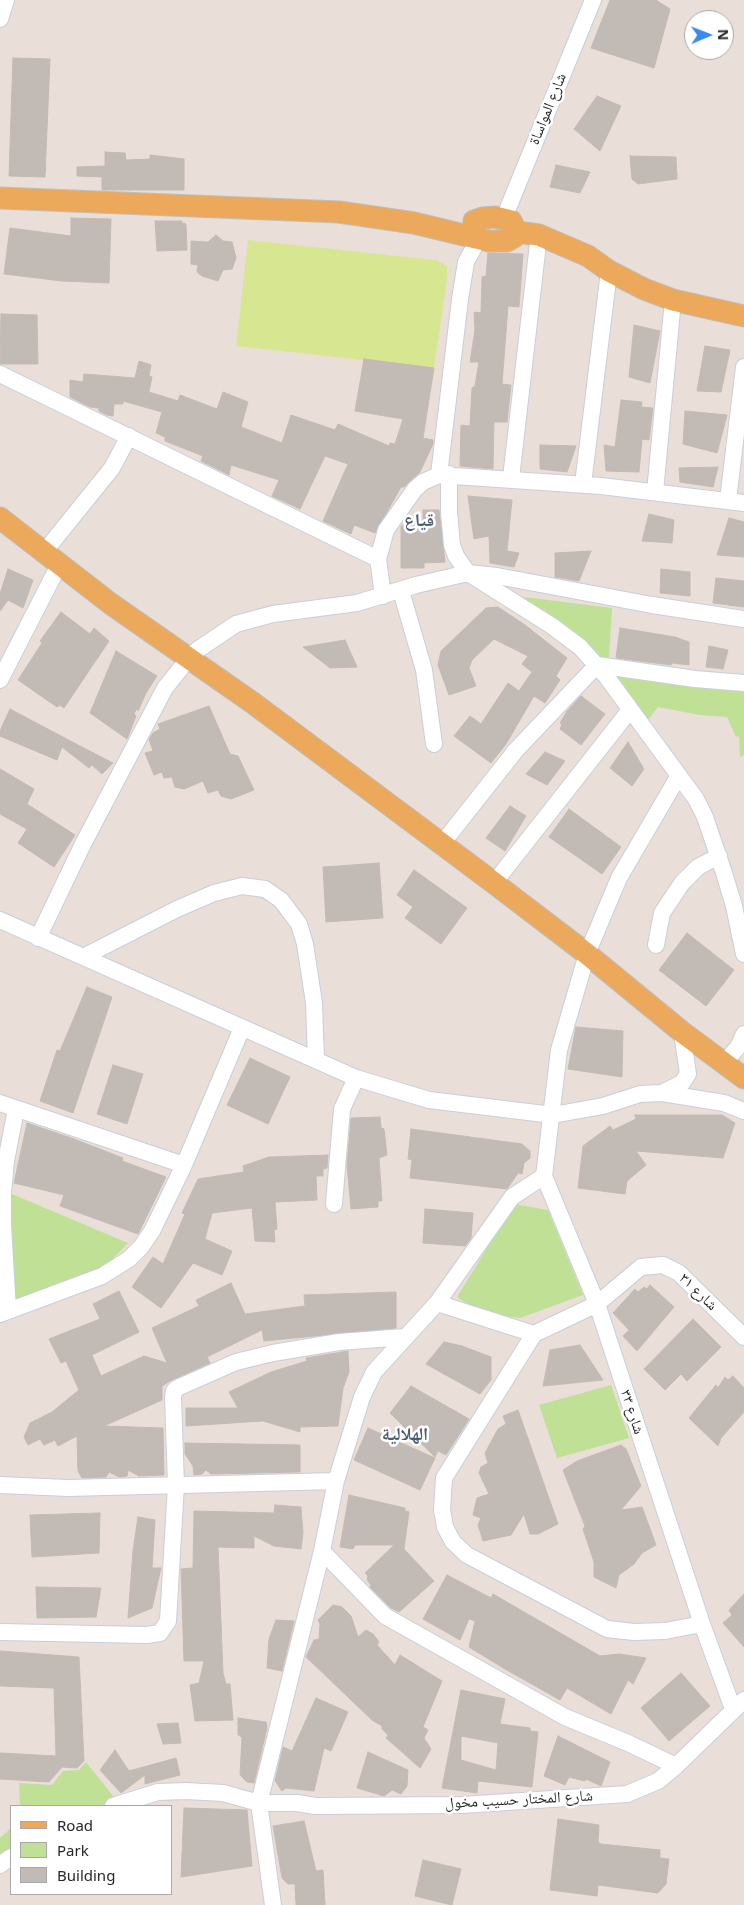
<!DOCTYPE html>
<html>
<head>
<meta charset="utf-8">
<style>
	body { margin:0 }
	#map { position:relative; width:744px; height:1905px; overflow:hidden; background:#eaded9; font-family:"Noto Sans",sans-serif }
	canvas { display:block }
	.legend { position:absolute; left:10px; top:1805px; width:162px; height:90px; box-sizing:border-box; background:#fff; border:1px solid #a9a9a9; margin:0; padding:6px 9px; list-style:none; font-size:15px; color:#272727 }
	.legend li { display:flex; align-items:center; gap:10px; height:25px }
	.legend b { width:25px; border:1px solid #a9a9a9 }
	.north { position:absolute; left:684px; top:10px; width:50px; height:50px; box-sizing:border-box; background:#fff; border:1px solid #a9a9a9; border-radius:50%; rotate:89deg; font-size:14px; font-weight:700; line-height:20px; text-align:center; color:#272727 }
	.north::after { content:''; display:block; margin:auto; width:18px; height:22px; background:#3b89f5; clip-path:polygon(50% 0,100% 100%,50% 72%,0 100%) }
</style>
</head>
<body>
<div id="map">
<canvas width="744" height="1905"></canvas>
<ul class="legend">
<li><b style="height:6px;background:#eca85b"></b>Road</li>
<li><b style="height:14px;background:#c0e096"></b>Park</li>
<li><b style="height:14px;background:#c2bab5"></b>Building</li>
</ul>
<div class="north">N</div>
</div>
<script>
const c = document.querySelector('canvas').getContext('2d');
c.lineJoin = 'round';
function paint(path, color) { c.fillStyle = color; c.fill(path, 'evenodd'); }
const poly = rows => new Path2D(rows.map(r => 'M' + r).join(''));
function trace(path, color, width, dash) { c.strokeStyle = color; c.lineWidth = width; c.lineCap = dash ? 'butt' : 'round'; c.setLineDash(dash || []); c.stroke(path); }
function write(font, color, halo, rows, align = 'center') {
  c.font = font + ' "Noto Sans","Noto Naskh Arabic",sans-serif'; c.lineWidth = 5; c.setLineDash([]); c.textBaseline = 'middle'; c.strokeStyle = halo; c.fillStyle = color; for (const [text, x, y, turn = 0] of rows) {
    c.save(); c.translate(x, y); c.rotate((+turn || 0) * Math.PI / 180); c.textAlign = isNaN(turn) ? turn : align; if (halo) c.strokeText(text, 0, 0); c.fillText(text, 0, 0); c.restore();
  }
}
paint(poly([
	[516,596,612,608,609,657,601,658],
	[616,674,744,691,744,755,740,757,739,736,736,737,727,717,700,715,658,707,648,720,643,720,614,679],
	[12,1194,128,1243,101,1271,12,1308],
	[514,1204,548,1210,583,1295,520,1318,481,1313,457,1297],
	[611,1385,629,1438,557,1458,539,1405],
	[86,1762,117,1801,105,1806,20,1806,19,1783,52,1785,63,1771,79,1770],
	[11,1828,11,1855,0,1863,0,1838]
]), '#c0e096');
paint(poly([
	[248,240,436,260,447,266,447,280,434,368,236,346]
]), '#d7e791');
const building = poly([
	[610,0,656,0,670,9,654,68,591,48,610,0],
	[13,58,50,59,45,177,9,176,13,58],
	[597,96,621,106,600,151,574,129,597,96],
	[105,152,125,153,126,160,150,159,150,155,184,159,184,190,102,190,102,177,77,176,77,167,105,166,105,152],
	[630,156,676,157,677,179,638,184,632,179,630,156],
	[556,165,590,172,580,193,550,187,556,165],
	[71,218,111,219,109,283,62,281,4,274,10,228,71,236,71,218],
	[155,221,182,221,182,223,186,224,187,250,157,251,155,221],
	[216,235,223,241,232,242,236,258,232,269,223,270,218,281,202,276,197,272,198,265,191,264,191,241,208,242,216,235],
	[488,253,523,254,519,307,508,306,502,384,511,385,507,422,494,422,493,469,460,466,461,425,470,426,472,388,475,386,479,362,470,362,475,330,474,312,481,313,482,277,486,276,488,253],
	[1,314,37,315,38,364,0,364,1,314],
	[634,325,660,331,650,383,629,377,634,325],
	[705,346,730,350,721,392,697,391,705,346],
	[364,359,434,368,423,438,433,440,433,444,420,472,404,487,401,487,375,533,354,525,351,534,323,521,348,464,325,456,300,509,272,496,279,480,231,465,229,475,201,461,203,456,165,441,165,437,156,433,162,412,123,401,123,404,114,404,113,416,107,415,99,411,99,408,90,407,70,397,70,380,83,382,84,374,135,378,139,361,151,365,149,376,152,377,149,392,178,401,180,395,217,409,223,392,248,402,241,427,282,443,291,415,335,430,338,424,389,446,390,443,395,444,403,419,355,411,364,359],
	[621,400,642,402,641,407,653,408,649,440,642,439,639,472,606,471,604,445,615,447,621,400],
	[685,411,727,415,717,453,683,444,685,411],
	[540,445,576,446,567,472,540,469,540,445],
	[718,467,713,487,680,482,679,468,718,467],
	[468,496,512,500,507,551,519,553,514,567,490,563,489,536,474,539,468,496],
	[423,510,439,510,445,562,424,563,424,568,401,568,401,526,423,523,423,510],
	[649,514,674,520,672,543,642,541,649,514],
	[729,518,744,522,744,557,717,555,729,518],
	[591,551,579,581,555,577,555,553,591,551],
	[8,569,33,580,23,608,8,600,0,611,0,594,8,569],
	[661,569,690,572,690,596,660,593,661,569],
	[716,578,744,581,744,607,713,603,716,578],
	[498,607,525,625,567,658,556,676,560,680,545,703,534,696,506,744,491,763,454,736,470,716,481,724,508,683,519,691,532,672,522,664,528,656,494,639,472,660,469,668,476,686,449,695,438,665,441,651,486,608,498,607],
	[61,612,90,634,94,628,109,641,64,708,60,705,57,707,18,680,42,643,40,641,61,612],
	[620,628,675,637,689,642,689,665,672,663,671,665,616,658,620,628],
	[345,640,357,667,330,668,303,647,345,640],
	[709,646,728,650,723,669,706,667,709,646],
	[116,651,157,676,146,693,138,711,137,708,134,714,136,716,127,739,90,713,116,651],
	[581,696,605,714,581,745,560,729,562,724,560,723,567,711,581,696],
	[209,706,230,754,238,756,254,790,231,799,221,796,218,790,208,793,203,781,184,789,175,787,172,777,164,778,162,772,154,775,145,753,153,751,149,739,153,733,160,729,158,724,209,706],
	[10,709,78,745,113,763,102,774,92,765,89,768,62,747,57,760,0,736,0,731,10,709],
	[628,742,644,769,632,786,610,768,628,742],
	[545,752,565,761,547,785,526,774,545,752],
	[0,769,34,789,27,804,75,835,54,867,18,843,27,829,0,814,0,769],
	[510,806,526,816,505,851,486,838,510,806],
	[569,809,621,847,602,874,549,837,569,809],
	[379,863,383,918,326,922,323,867,379,863],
	[414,870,467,908,441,944,405,918,413,907,397,895,414,870],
	[687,933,734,970,706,1006,659,970,687,933],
	[87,987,112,997,73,1113,40,1101,57,1050,60,1051,87,987],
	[576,1027,623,1031,622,1077,568,1069,576,1027],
	[250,1058,290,1077,268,1124,227,1105,250,1058],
	[113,1065,143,1074,127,1124,97,1114,113,1065],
	[635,1115,722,1115,735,1123,723,1158,636,1151,646,1165,627,1181,625,1194,578,1188,583,1146,610,1126,613,1130,636,1119,635,1115],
	[380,1117,381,1128,384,1129,387,1155,379,1158,382,1201,378,1201,378,1207,351,1209,347,1165,351,1118,380,1117],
	[27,1123,74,1139,123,1158,122,1161,166,1177,138,1234,60,1206,64,1195,14,1183,27,1123],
	[411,1129,522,1144,530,1151,530,1158,524,1163,522,1174,518,1173,507,1189,410,1178,412,1160,408,1159,411,1129],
	[328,1155,327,1168,323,1169,323,1176,316,1176,317,1200,275,1202,277,1229,274,1230,275,1242,255,1241,252,1208,212,1213,205,1239,232,1251,222,1275,193,1263,161,1308,132,1287,153,1257,163,1264,185,1214,182,1213,198,1179,244,1172,243,1166,269,1157,328,1155],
	[425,1209,473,1213,471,1238,465,1246,423,1243,425,1209],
	[231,1283,245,1314,305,1306,304,1295,396,1292,396,1328,264,1341,262,1330,207,1357,210,1363,170,1381,162,1386,162,1400,104,1426,163,1428,164,1475,139,1476,128,1470,127,1476,119,1477,109,1472,106,1477,82,1478,78,1471,77,1436,58,1446,55,1440,44,1445,40,1439,28,1445,24,1437,30,1423,52,1412,79,1390,66,1361,61,1363,49,1339,100,1319,93,1304,119,1291,139,1332,92,1355,101,1376,144,1356,167,1363,152,1328,199,1306,196,1300,231,1283],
	[650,1285,674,1307,637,1351,623,1336,629,1330,613,1313,635,1289,638,1292,644,1287,647,1289,650,1285],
	[693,1319,721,1347,687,1381,681,1374,665,1390,644,1369,693,1319],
	[444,1342,462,1346,491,1357,491,1380,480,1394,426,1364,444,1342],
	[580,1345,603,1380,543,1386,550,1350,580,1345],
	[348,1351,349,1372,343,1388,338,1426,300,1427,300,1432,263,1421,186,1426,186,1408,238,1408,229,1392,271,1372,307,1361,306,1358,348,1351],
	[733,1376,744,1388,744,1412,721,1438,718,1446,689,1418,716,1385,718,1388,725,1377,728,1380,733,1376],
	[411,1386,469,1419,446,1455,438,1451,435,1457,390,1413,411,1386],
	[518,1410,558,1524,538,1534,530,1534,524,1514,511,1535,483,1541,478,1525,481,1518,473,1515,477,1498,489,1494,479,1473,481,1467,488,1463,485,1453,498,1429,506,1424,503,1416,518,1410],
	[368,1428,435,1458,420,1490,354,1460,368,1428],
	[185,1443,300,1445,300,1472,211,1474,206,1470,202,1474,194,1475,193,1466,185,1454,185,1443],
	[621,1445,626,1449,641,1486,621,1510,642,1507,656,1545,642,1553,634,1564,619,1575,616,1588,594,1577,594,1562,583,1529,585,1526,563,1470,577,1461,621,1445],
	[349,1495,405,1508,405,1511,409,1512,404,1549,434,1581,399,1612,391,1608,370,1587,371,1585,367,1580,368,1576,365,1573,394,1545,355,1545,353,1549,340,1547,349,1495],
	[275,1505,301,1507,303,1533,301,1549,274,1546,254,1536,254,1548,218,1547,223,1673,226,1684,230,1684,233,1720,195,1721,190,1685,199,1683,204,1661,184,1661,181,1569,193,1568,194,1511,274,1513,275,1505],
	[100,1513,99,1553,32,1557,30,1515,100,1513],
	[138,1517,155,1520,152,1568,161,1568,152,1608,128,1618,133,1551,138,1517],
	[447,1575,491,1598,493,1594,600,1656,619,1654,646,1658,633,1684,628,1680,611,1714,567,1688,560,1700,505,1669,469,1647,475,1621,469,1619,460,1640,423,1619,447,1575],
	[36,1587,101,1588,96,1617,37,1618,36,1587],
	[744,1594,744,1647,723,1623,732,1615,729,1610,744,1594],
	[333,1605,342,1607,351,1616,358,1637,366,1630,373,1634,379,1642,377,1645,395,1665,400,1655,442,1681,423,1727,428,1730,424,1738,431,1749,420,1768,386,1738,388,1735,382,1729,382,1726,372,1720,306,1657,314,1640,319,1639,320,1624,318,1620,333,1605],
	[276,1620,294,1621,282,1671,267,1668,269,1639,276,1620],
	[0,1651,79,1657,84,1761,77,1768,62,1767,49,1782,0,1779,0,1753,56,1756,54,1688,0,1686,0,1651],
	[681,1673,710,1706,669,1741,641,1708,681,1673],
	[461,1690,505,1699,500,1724,530,1728,530,1731,538,1732,532,1787,478,1781,477,1793,442,1788,461,1690],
	[461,1736,498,1743,496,1770,461,1760,461,1736],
	[316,1698,348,1712,331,1751,324,1748,314,1791,286,1788,282,1791,275,1781,283,1747,292,1751,316,1698],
	[238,1718,266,1722,267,1728,254,1783,247,1782,240,1775,242,1737,238,1735,238,1718],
	[178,1723,181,1743,163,1744,157,1724,178,1723],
	[558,1736,610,1762,601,1786,586,1779,585,1781,569,1777,565,1785,544,1776,558,1736],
	[115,1750,129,1771,176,1758,180,1775,145,1784,145,1775,121,1793,100,1770,115,1750],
	[368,1752,408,1770,407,1786,401,1794,392,1790,384,1796,357,1788,368,1752],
	[184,1808,247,1810,252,1866,181,1877,184,1808],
	[558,1819,599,1825,598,1842,601,1844,660,1850,660,1858,669,1859,666,1884,658,1893,598,1885,597,1896,550,1890,558,1819],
	[304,1821,316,1871,323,1870,325,1905,296,1905,295,1884,288,1884,282,1878,273,1826,304,1821],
	[423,1860,461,1869,452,1905,415,1896,423,1860]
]);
paint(building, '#c2bab5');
trace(building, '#c5bab3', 1);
const minor = poly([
	[0,19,6,0],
	[504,218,593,0],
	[0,374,378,559],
	[449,474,449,512,452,545,456,556,468,573,552,626,580,647,606,676,696,799,705,817,724,873,734,906,744,954],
	[439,475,460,299,466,262,478,240],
	[511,478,539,235],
	[583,484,609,271],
	[655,492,673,300],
	[728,500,744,367],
	[45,551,112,468,129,436],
	[401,591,424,670,434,744],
	[383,596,378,559,386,530,415,489,423,482,439,475,601,486,744,503],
	[0,680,60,563],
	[678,777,619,878,587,954,559,1050,544,1176,597,1304,702,1624,733,1709],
	[441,845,516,750,597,665,695,679,744,683],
	[494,883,630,710],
	[0,920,356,1078,429,1100,553,1115,603,1106,640,1094,662,1093,682,1083,688,1074,682,1032],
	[38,938,83,844,165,688,193,653,236,624,273,614,357,603,416,585,468,573,497,576,652,605,744,619],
	[656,945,662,913,682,883,698,867,719,856],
	[83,957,177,909,214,893,242,886,265,889,281,900,299,924,305,944,314,1003,316,1059],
	[724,1063,738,1047,744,1034],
	[662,1093,724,1103,744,1111],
	[0,1103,184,1165],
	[334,1204,342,1109,356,1078],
	[437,1303,534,1334,597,1304,641,1267,663,1265,679,1273,744,1337],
	[8,1311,3,1225,3,1193,6,1161,16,1109],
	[0,1314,102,1276,129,1259,141,1247,152,1231,184,1165,242,1028],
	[534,1334,444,1478,442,1510,445,1527,453,1542,467,1555,607,1629,634,1632,665,1631,702,1624],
	[0,1485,68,1488,336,1481],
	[322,1551,385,1616,565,1717,628,1743,676,1766],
	[0,1632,147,1635,160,1633,168,1621,176,1485,173,1397,174,1391,177,1388,236,1362,273,1353,339,1342,405,1337],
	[113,1806,158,1792,186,1791,223,1793,259,1803,297,1803,315,1806,462,1805,627,1794,658,1781,676,1766,744,1700],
	[0,1865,11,1857],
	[273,1905,259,1803,322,1551,336,1481,362,1397,374,1372,437,1303,512,1197,544,1176]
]);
const major = poly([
	[0,198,339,212,414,223,472,237],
	[495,217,511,221,517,232,514,237,507,241,489,241,472,237,474,221,483,218,495,217],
	[517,232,539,235,588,256,609,271,644,289,673,300,744,316],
	[0,518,111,604,253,703,494,883,587,954,682,1032,744,1078]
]);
trace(minor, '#c7cfd9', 18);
trace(major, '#bebebe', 23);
trace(minor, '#fff', 16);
trace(major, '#eca85b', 21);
write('15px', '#272727', '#fff', [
	["شارع المواساة",548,109,-68],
	["شارع ٣١",698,1292,44],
	["شارع ٣٣",632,1412,72],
	["شارع المختار حسيب مخول",519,1800,-3]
]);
write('bold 18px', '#495c76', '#fff', [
	["قياع",419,521],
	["الهلالية",405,1435]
]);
</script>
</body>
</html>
